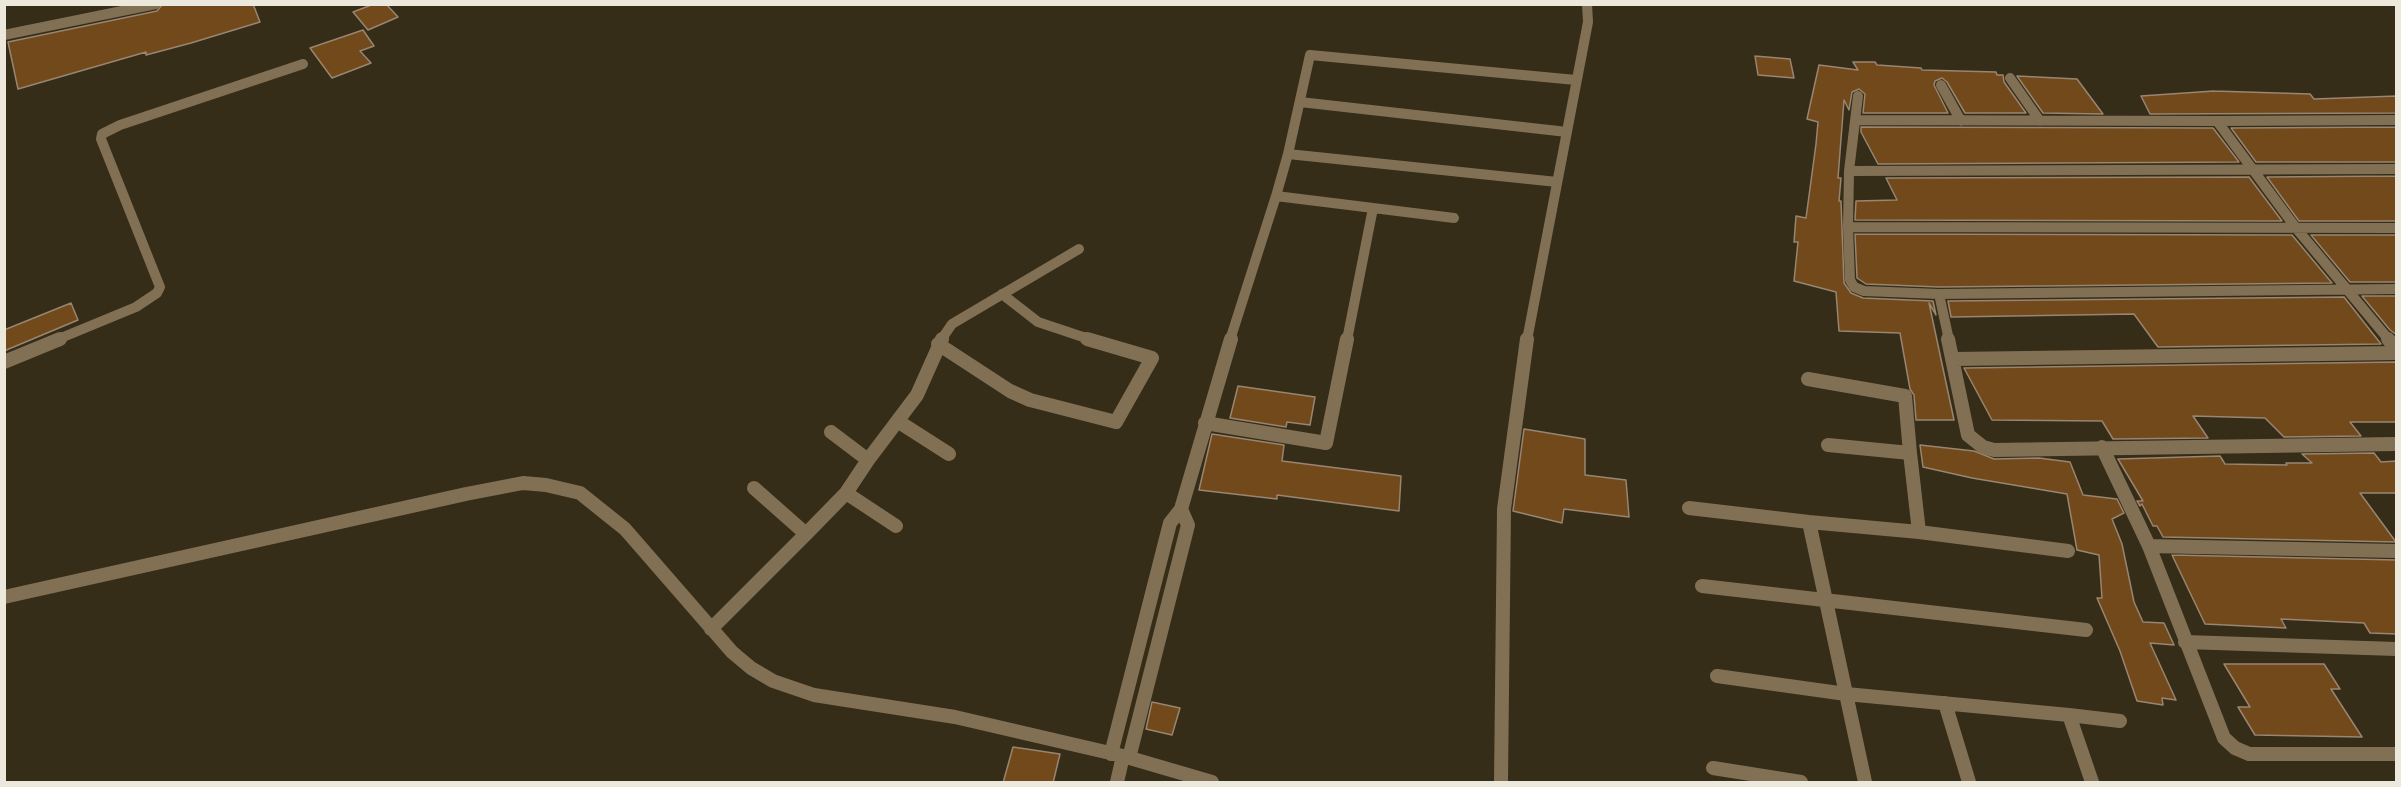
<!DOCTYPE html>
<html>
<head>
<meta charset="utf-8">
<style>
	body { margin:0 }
	#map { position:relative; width:2401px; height:787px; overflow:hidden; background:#352d18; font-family:Ubuntu,sans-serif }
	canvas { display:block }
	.frame { position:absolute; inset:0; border:6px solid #ece8db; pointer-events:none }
</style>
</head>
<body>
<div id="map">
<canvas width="2401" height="787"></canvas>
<div class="frame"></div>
</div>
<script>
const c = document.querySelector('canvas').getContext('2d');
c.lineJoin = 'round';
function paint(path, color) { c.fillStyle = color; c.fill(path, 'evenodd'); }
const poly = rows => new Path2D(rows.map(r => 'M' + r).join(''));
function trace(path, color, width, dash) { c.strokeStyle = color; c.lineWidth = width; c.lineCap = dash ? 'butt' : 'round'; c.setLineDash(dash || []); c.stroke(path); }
const building = poly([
	[163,4,253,4,260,22,191,43,146,55,146,52,18,89,8,42,157,11,163,4],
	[374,4,386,4,398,17,368,30,353,12,374,4],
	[363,30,374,46,360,51,371,63,332,78,310,48,363,30],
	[1755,56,1790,59,1794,78,1758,75,1755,56],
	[1853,62,1875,62,1877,65,1921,68,1922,70,1996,72,1997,75,2003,75,2004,82,2026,113,1965,113,1947,82,1942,78,1935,81,1934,85,1948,113,1863,113,1865,94,1859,89,1852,92,1849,110,1844,100,1838,178,1841,178,1839,201,1841,201,1844,283,1851,293,1863,298,1933,301,1936,315,1929,303,1954,420,1916,420,1914,395,1910,389,1900,333,1839,331,1836,292,1794,281,1798,242,1794,242,1796,216,1806,218,1816,144,1818,122,1807,119,1819,65,1858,70,1853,62],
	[2017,76,2077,79,2103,114,2043,113,2017,76],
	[2214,91,2310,94,2314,99,2397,96,2397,113,2150,114,2141,96,2214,91],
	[1861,127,2213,128,2239,162,1878,164,1861,132,1861,127],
	[2396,127,2397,162,2256,162,2231,128,2396,127],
	[2396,176,2397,221,2299,221,2267,177,2396,176],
	[2249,177,2282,221,1855,220,1856,201,1897,200,1886,178,2249,177],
	[1855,234,2292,235,2332,283,1939,287,1866,284,1857,278,1855,234],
	[2311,235,2397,235,2397,282,2350,282,2311,235],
	[2362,296,2397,296,2397,335,2390,330,2362,296],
	[2344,297,2381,344,2158,347,2134,314,1951,317,1948,301,2344,297],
	[71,303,78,320,4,351,4,330,71,303],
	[2397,362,2397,422,2350,422,2361,436,2284,437,2265,418,2193,416,2208,438,2113,439,2102,421,1992,420,1964,368,2397,362],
	[1238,386,1315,397,1310,425,1287,422,1286,427,1230,418,1238,386],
	[1524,429,1585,439,1585,475,1626,480,1629,517,1564,509,1562,523,1513,511,1524,429],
	[1212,434,1284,445,1282,461,1401,476,1399,511,1277,495,1277,499,1199,490,1212,434],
	[1920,445,1974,451,1994,459,2039,458,2070,462,2083,495,2117,499,2124,513,2112,519,2122,544,2134,602,2143,622,2164,623,2174,645,2150,643,2176,700,2162,698,2163,705,2137,701,2120,651,2097,598,2102,598,2099,555,2077,550,2067,494,1972,478,1923,467,1920,445],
	[2374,453,2381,462,2397,461,2397,493,2360,493,2396,542,2163,537,2157,526,2153,526,2142,504,2140,506,2137,501,2143,501,2118,459,2220,456,2225,464,2287,465,2286,463,2312,463,2302,454,2374,453],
	[2172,555,2397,560,2397,634,2370,633,2364,623,2281,619,2286,628,2205,624,2172,555],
	[2224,664,2324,664,2340,689,2331,689,2362,737,2255,735,2238,707,2250,707,2224,664],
	[1152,702,1180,708,1172,735,1146,729,1152,702],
	[1013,747,1060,754,1053,783,1003,783,1013,747]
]);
paint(building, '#72491a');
trace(building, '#988572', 1.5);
trace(poly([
	[1117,782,1123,756]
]), '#827054', 14);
trace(poly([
	[2010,78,2040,121],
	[1941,85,1961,121],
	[1858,96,1849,171,1848,227,1850,280,1854,287,1864,291,1939,294,2396,289],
	[1300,102,1567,132],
	[1855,120,2217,121,2296,228,2389,340],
	[2217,121,2396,120],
	[1288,154,1276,196,1454,218],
	[1849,171,2396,169],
	[1557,182,1288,154,1310,55,1576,80],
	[1848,227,2396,228],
	[1002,294,1038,322,1092,340],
	[1939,294,1949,340],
	[56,340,136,307,157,293,160,287,101,139,102,134,120,125,303,64],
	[941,340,952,324,1079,249],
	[1230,340,1276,196],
	[1347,340,1373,208],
	[1527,340,1588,22,1587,4]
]), '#827054', 10);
trace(poly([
	[1948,339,1968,435,1983,447,1994,450,2396,444],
	[2388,339,2396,349],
	[938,344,1010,391,1030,400,1116,422,1152,358,1087,339],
	[1953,359,2396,353],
	[4,362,60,339],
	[1808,379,1905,396,1910,453],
	[899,422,949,454],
	[1205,423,1326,443,1347,339],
	[1828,445,1910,453,1919,532],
	[2102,447,2149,546,2224,738,2235,748,2249,754,2396,754],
	[868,460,917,395,942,339],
	[846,493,896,526],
	[1689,508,1809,522,1865,782],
	[1809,522,1919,532,2068,551],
	[806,534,846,493,868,460,831,432],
	[2149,546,2396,551],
	[1702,586,2086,630],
	[4,597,466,494,523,483,546,485,580,493,625,529,732,652,751,668,773,681,814,695,955,717,1123,756,1212,782],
	[711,629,806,534,754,488],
	[2185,642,2396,649],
	[1717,676,1846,694,2069,715,2092,782],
	[1945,703,1969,782],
	[2069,715,2120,721],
	[1111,754,1170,523,1181,509,1231,339],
	[1129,758,1188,525,1181,509],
	[1713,768,1801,782],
	[1501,782,1504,509,1527,339]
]), '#827054', 14);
trace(poly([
	[4,35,156,4]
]), '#827054', 10);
</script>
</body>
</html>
